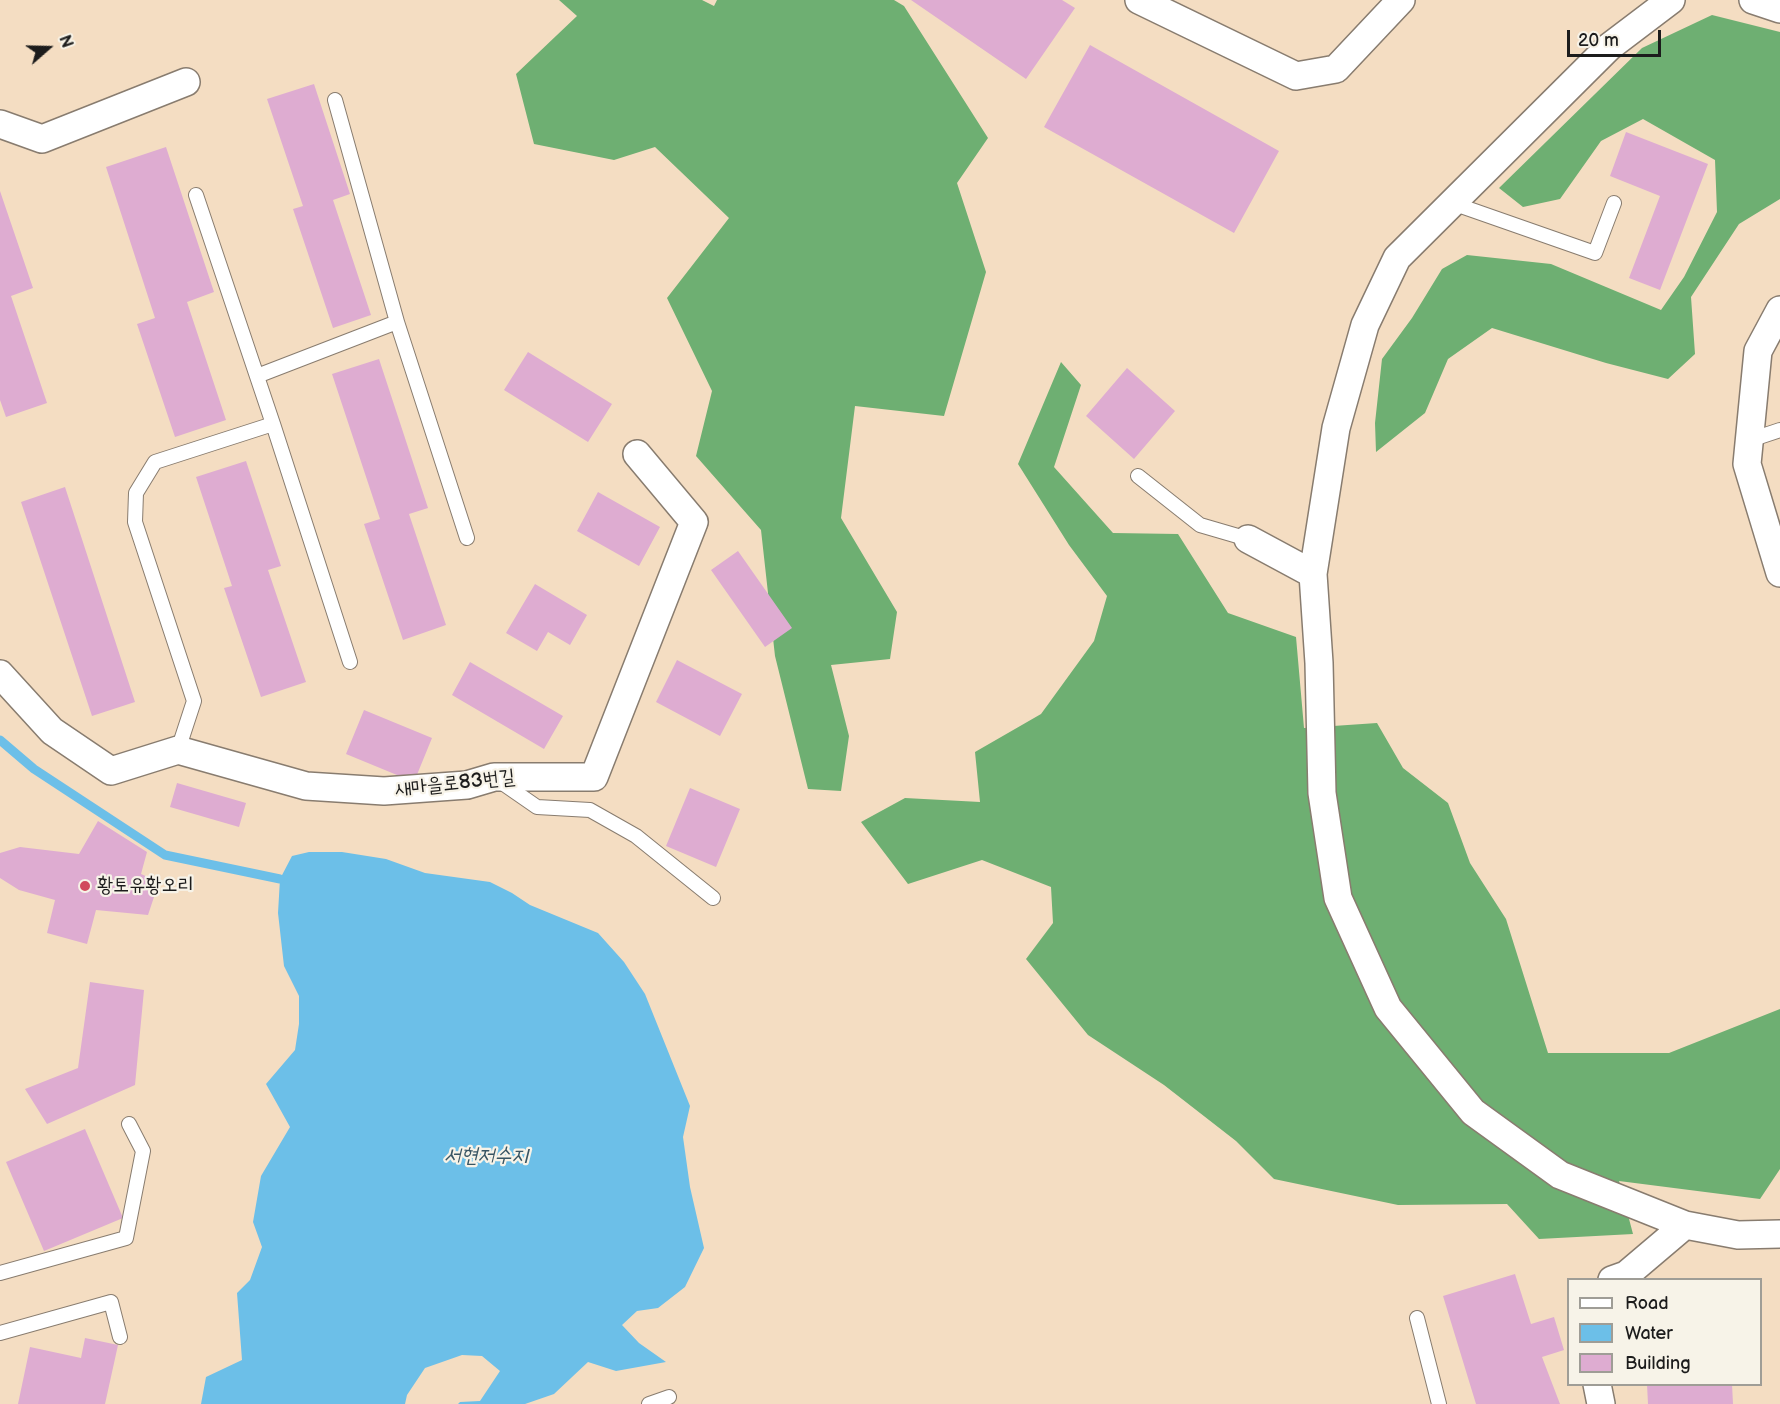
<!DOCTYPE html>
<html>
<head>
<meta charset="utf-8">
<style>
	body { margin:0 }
	#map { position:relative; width:1780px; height:1404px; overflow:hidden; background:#f4ddc2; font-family:"Balsamiq Sans",sans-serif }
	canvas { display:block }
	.legend { position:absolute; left:1567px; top:1278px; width:195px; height:108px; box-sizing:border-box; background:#f7f3e8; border:2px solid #9f9d96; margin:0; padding:8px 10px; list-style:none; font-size:18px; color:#1c1c1c }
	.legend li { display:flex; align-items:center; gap:12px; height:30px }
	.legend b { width:30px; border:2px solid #9f9d96 }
	.north { position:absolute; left:18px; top:18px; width:60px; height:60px; -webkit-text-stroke:4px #f7f3e8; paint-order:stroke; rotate:70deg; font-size:16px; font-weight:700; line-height:24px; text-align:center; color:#1c1c1c }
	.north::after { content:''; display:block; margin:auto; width:21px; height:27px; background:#1c1c1c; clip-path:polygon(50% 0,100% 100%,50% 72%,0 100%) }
	.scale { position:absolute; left:1567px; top:30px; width:94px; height:27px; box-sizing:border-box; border:3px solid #1c1c1c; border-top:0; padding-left:8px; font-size:18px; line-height:21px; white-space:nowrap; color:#1c1c1c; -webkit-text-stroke:4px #f7f3e8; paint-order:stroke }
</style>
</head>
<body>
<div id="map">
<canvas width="1780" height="1404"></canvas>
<ul class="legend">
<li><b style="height:8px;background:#fff"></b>Road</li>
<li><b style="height:16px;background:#6cbfe8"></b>Water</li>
<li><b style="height:16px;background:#deacd1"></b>Building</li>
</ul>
<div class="north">N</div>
<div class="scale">20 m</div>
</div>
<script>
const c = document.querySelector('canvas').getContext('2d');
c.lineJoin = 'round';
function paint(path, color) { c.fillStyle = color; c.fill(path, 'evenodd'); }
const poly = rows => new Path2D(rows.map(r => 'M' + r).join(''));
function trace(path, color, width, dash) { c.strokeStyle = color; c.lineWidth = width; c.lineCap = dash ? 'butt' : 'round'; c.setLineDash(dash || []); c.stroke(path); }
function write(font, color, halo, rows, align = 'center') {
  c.font = font + ' "Balsamiq Sans","Poor Story",sans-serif'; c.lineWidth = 4.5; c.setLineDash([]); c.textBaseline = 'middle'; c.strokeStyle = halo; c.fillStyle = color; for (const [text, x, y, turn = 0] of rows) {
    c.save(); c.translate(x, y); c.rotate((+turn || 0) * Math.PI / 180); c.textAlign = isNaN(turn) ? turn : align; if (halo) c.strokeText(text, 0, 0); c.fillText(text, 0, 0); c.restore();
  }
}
paint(poly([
	[559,0,702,0,714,6,717,0,894,0,904,6,988,138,957,183,986,272,944,416,855,406,841,518,897,612,890,659,831,665,849,736,841,791,808,789,775,656,761,530,696,456,712,391,667,298,729,218,655,147,614,160,534,144,516,74,577,16],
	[1712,15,1780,32,1780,199,1739,224,1691,297,1695,354,1668,379,1606,363,1492,328,1448,359,1425,413,1376,452,1375,423,1382,359,1412,318,1442,269,1467,255,1551,264,1661,310,1684,277,1717,212,1715,160,1643,119,1601,141,1560,199,1523,207,1499,188,1642,48],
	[1061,362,1081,385,1054,467,1113,533,1178,534,1228,613,1296,637,1304,728,1377,723,1403,768,1448,803,1470,863,1506,919,1548,1053,1669,1053,1780,1009,1780,1169,1760,1199,1619,1181,1633,1234,1539,1239,1507,1204,1398,1205,1274,1179,1236,1141,1164,1085,1088,1035,1026,959,1053,923,1051,887,982,860,908,884,861,822,905,798,980,802,975,752,1041,714,1094,641,1107,596,1069,545,1018,464]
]), '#6eaf72');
paint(poly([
	[309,852,342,852,386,859,425,873,490,882,512,893,530,905,598,933,624,962,645,994,690,1106,683,1137,690,1187,704,1248,685,1287,658,1308,637,1311,622,1325,639,1343,666,1362,616,1371,588,1362,554,1394,525,1404,458,1404,460,1402,480,1401,500,1371,482,1356,462,1355,425,1368,407,1395,405,1404,201,1404,206,1377,242,1360,237,1293,250,1280,262,1247,253,1222,261,1176,290,1127,266,1084,295,1050,299,1024,299,996,284,966,278,913,280,879,292,856]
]), '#6cbfe8');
trace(poly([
	[0,740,34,769,165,855,280,879]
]), '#6cbfe8', 9);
paint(poly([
	[911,0,1062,0,1075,8,1026,79],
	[1090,45,1279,151,1234,233,1044,127],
	[314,84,350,194,333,200,371,315,333,328,293,209,303,206,267,99],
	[1626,132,1708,164,1660,290,1629,278,1660,196,1610,176],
	[166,147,214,292,187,302,226,420,175,437,137,324,155,318,106,167],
	[0,191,33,288,11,296,47,403,6,417,0,400],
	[528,352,612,404,588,442,504,390],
	[379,359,428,508,409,514,446,625,403,640,364,524,380,519,332,374],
	[1127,368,1175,411,1134,459,1086,416],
	[246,461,281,566,268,570,306,682,261,697,224,588,232,586,196,477],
	[65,487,135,702,92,716,21,502],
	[598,492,660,527,639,566,577,531],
	[738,551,792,628,765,647,711,570],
	[535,584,587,615,570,645,548,632,537,651,506,633],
	[677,660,742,694,720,736,656,702],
	[470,662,563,716,544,749,452,695],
	[364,710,432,738,414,782,346,754],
	[177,783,246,803,239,827,170,807],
	[690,788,740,809,716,867,666,846],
	[98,821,147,852,141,874,159,882,148,915,96,910,87,944,47,933,55,900,19,890,0,878,0,853,20,847,79,854],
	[90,982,144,990,135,1085,47,1124,25,1089,78,1068],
	[85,1129,123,1218,44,1251,6,1162],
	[1515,1274,1531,1324,1554,1317,1564,1350,1542,1357,1560,1404,1476,1404,1443,1296],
	[85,1338,118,1345,105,1404,18,1404,30,1347,81,1358],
	[1647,1384,1732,1384,1733,1404,1648,1404]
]), '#deacd1');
const service = poly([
	[335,100,397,322],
	[196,195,273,424],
	[1452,203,1595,253,1614,203],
	[257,376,397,322,467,538],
	[1750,440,1780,430],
	[1138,476,1200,525,1248,539],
	[178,750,194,701,135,522,136,493,155,462,273,424,350,662],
	[498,780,537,807,590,810,636,836,713,898],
	[0,1273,126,1238,143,1151,129,1124],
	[1417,1318,1439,1404],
	[0,1333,111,1302,120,1337],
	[649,1404,669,1397]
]);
const minor = poly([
	[1139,0,1296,76,1336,69,1401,0],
	[1753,0,1780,9],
	[0,124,42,139,186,82],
	[1780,310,1758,351,1747,464,1780,573],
	[1248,539,1313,574,1336,428,1365,325,1397,258,1609,47,1671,0],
	[1313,574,1319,663,1322,793,1338,898,1388,1008,1473,1112,1560,1175,1685,1225,1738,1235,1780,1234],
	[0,674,52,731,111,771,178,750,306,786,384,791,467,785,494,777,594,777,694,522,637,454],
	[1612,1280,1626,1275,1685,1225],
	[1597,1384,1601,1404]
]);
trace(service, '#887c6f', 16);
trace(minor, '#887c6f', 30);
trace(service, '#fff', 14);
trace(minor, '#fff', 27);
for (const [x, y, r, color] of [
	[85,886,6,"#d1495b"]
]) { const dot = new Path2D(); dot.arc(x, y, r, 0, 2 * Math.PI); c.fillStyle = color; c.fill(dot); trace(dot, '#f7f3e8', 2); }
write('20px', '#1c1c1c', '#f7f3e8', [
	["새마을로83번길",455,784,-6]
]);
write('20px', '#1c1c1c', '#f7f3e8', [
	["황토유황오리",97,886]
], 'left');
write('italic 21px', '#385563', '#f7f3e8', [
	["서현저수지",486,1157]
]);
</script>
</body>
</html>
